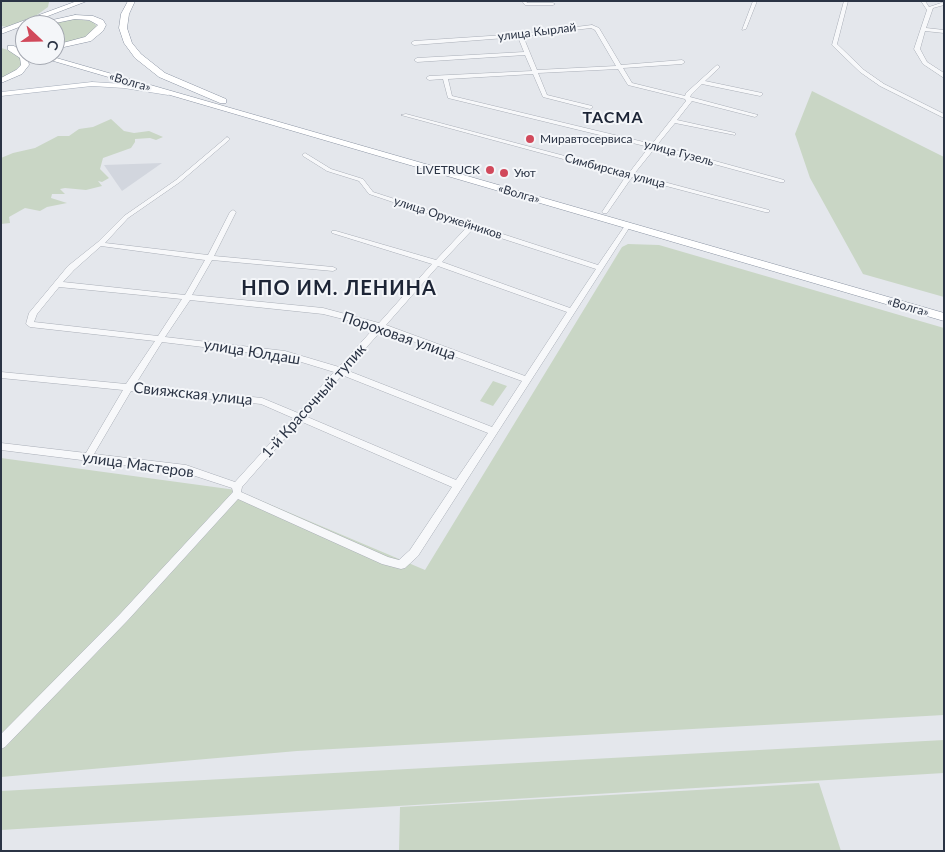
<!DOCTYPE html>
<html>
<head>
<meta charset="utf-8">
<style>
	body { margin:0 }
	#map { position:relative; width:945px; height:852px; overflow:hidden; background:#e4e7ec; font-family:Lato,sans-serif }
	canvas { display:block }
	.frame { position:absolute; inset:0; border:2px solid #2b3445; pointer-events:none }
	.north { position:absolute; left:15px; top:15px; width:50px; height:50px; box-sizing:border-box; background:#f4f6f9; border:1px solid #a4a8b1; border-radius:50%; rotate:111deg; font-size:14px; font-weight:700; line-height:20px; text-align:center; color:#2b3445 }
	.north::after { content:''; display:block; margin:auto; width:18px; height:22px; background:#d1495b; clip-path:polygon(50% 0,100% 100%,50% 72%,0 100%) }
</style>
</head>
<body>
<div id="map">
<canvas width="945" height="852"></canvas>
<div class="frame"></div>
<div class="north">С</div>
</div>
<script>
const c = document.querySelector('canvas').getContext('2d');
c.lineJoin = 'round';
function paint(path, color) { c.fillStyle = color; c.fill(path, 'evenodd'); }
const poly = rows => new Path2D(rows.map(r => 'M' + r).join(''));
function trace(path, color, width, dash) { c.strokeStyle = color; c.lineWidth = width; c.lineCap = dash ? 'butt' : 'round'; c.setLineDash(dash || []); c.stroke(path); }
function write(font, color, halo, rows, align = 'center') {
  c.font = font + ' Lato,sans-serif'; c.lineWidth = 4; c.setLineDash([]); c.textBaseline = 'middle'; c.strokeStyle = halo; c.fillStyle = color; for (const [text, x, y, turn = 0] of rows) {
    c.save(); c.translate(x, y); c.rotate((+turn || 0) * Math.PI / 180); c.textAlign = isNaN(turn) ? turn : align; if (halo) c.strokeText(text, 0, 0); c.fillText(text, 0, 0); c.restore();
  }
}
paint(poly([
	[162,163,122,191,104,165]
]), '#d2d6de');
paint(poly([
	[1,1,48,1,49,2,48,7,37,15,7,27,1,26],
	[73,19,92,21,97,26,96,29,88,37,55,46,55,25,37,25],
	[1,48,19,53,24,60,19,69,1,79],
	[812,91,944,157,944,297,863,274,810,178,795,134],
	[111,119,124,131,134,133,149,131,163,137,156,140,150,138,135,139,135,142,131,148,103,158,100,169,109,178,102,182,98,181,102,186,86,190,65,188,60,189,65,194,52,194,51,198,67,203,47,207,40,211,25,208,9,217,10,223,1,224,1,158,13,153,35,148,58,136,69,136,79,129,93,127],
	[628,244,659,245,944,328,944,715,297,751,1,777,1,458,236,490,425,570,622,247],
	[493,381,507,386,493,406,480,401],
	[944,740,944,773,1,830,1,791],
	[819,783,841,851,399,851,400,807]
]), '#c9d6c5');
const minor = poly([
	[522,1,526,1,527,3,553,3,555,4,553,5,525,5,522,1],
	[753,1,757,1,746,29,742,30,753,1],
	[844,1,848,1,837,44,864,70,884,84,944,114,944,118,880,86,860,72,832,45,844,1],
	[921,1,925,1,929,7,944,2,944,5,933,8,926,28,944,30,944,33,925,31,920,49,927,62,944,73,944,78,923,64,914,49,927,10,921,1],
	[592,25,599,28,621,65,682,60,685,62,682,64,623,68,632,83,685,96,686,93,717,65,719,66,719,68,705,81,762,93,762,95,760,96,702,84,691,95,690,97,758,115,755,117,692,101,677,120,735,133,735,135,675,123,657,145,784,180,784,182,780,182,655,148,634,174,769,210,769,212,765,212,632,177,607,213,603,213,602,212,626,176,401,115,406,114,629,173,649,147,448,98,443,79,429,80,426,78,429,76,532,71,525,55,417,62,414,60,417,58,524,52,518,37,414,45,411,43,414,41,520,34,592,25],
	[591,28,595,30,616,66,537,70,523,36,591,28],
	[618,69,628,85,685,99,686,101,652,144,452,96,448,79,533,74,543,97,590,109,593,107,592,106,547,95,538,73,618,69],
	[227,137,230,139,229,140,180,182,128,218,105,243,208,255,230,212,233,210,236,212,214,256,333,267,337,269,333,271,212,260,192,295,323,308,379,323,432,264,332,233,332,231,336,231,436,260,467,227,369,194,359,181,327,171,303,156,302,155,305,153,331,169,363,179,373,192,598,265,626,224,630,224,631,225,418,556,405,568,401,569,382,564,238,499,128,620,5,747,1,749,1,734,120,614,233,492,232,488,186,473,1,450,1,443,86,453,123,390,1,378,1,372,126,384,155,341,30,327,26,324,29,313,68,266,98,242,124,216,176,180,227,137],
	[473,229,596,269,570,308,442,262,473,229],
	[101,246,205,260,185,295,63,282,74,270,101,246],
	[438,266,567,312,525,376,386,325,438,266],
	[59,287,182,299,158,336,34,322,37,314,59,287],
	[190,300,323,314,375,327,339,367,285,351,165,337,190,300],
	[382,330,522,381,492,427,346,370,382,330],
	[162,342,285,357,334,372,298,413,262,398,135,385,162,342],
	[342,375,488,433,456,480,305,416,342,375],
	[131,391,261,404,293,418,235,482,186,465,94,454,131,391],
	[300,421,452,487,410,550,399,560,388,557,241,492,242,487,300,421]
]);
const major = poly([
	[92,82,124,84,168,91,172,93,168,95,124,88,92,86,1,96,1,92,92,82]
]);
const highway = poly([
	[77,1,87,1,1,34,1,29,77,1],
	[128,1,135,1,129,14,127,28,132,43,141,54,165,73,226,99,226,103,220,103,159,77,135,58,124,43,119,28,121,14,128,1],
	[75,15,93,16,103,20,106,25,103,31,91,41,55,49,55,45,85,37,98,25,89,20,75,19,46,25,30,25,75,15],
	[8,46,14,46,27,55,29,65,22,74,1,83,1,78,16,70,21,65,20,58,8,50,8,46],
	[33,55,46,55,944,313,944,321,33,55]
]);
trace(minor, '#a9aeb7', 1);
trace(major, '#a3abb8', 1);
trace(highway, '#8b94a3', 1);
paint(minor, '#f7f8fa');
paint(major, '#fff');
paint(highway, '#fff');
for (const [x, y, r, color] of [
	[530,139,5,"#d1495b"],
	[490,170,5,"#d1495b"],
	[504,173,5,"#d1495b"]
]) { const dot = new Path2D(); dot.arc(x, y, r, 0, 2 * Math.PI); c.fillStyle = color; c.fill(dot); trace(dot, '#f4f6f9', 2); }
write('12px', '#2b3445', '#f4f6f9', [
	["улица Кырлай",537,32,-7],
	["«Волга»",130,82,16],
	["улица Гузель",679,153,15],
	["Симбирская улица",615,171,15],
	["«Волга»",519,194,16],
	["улица Оружейников",448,218,18],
	["«Волга»",908,307,16]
]);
write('12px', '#2b3445', '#f4f6f9', [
	["Миравтосервиса",540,139],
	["LIVETRUCK",480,170,"right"],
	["Уют",514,173]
], 'left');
write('15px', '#2b3445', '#f4f6f9', [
	["Пороховая улица",399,336,19],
	["улица Юлдаш",252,352,9],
	["Свияжская улица",193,394,6],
	["1-й Красочный тупик",314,401,-48],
	["улица Мастеров",138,465,8]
]);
c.letterSpacing = '1px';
write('bold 16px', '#1d2536', '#f4f6f9', [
	["ТАСМА",613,118]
]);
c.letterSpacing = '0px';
c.letterSpacing = '1px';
write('bold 20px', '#1d2536', '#f4f6f9', [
	["НПО ИМ. ЛЕНИНА",339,289]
]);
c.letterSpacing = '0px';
</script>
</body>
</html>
